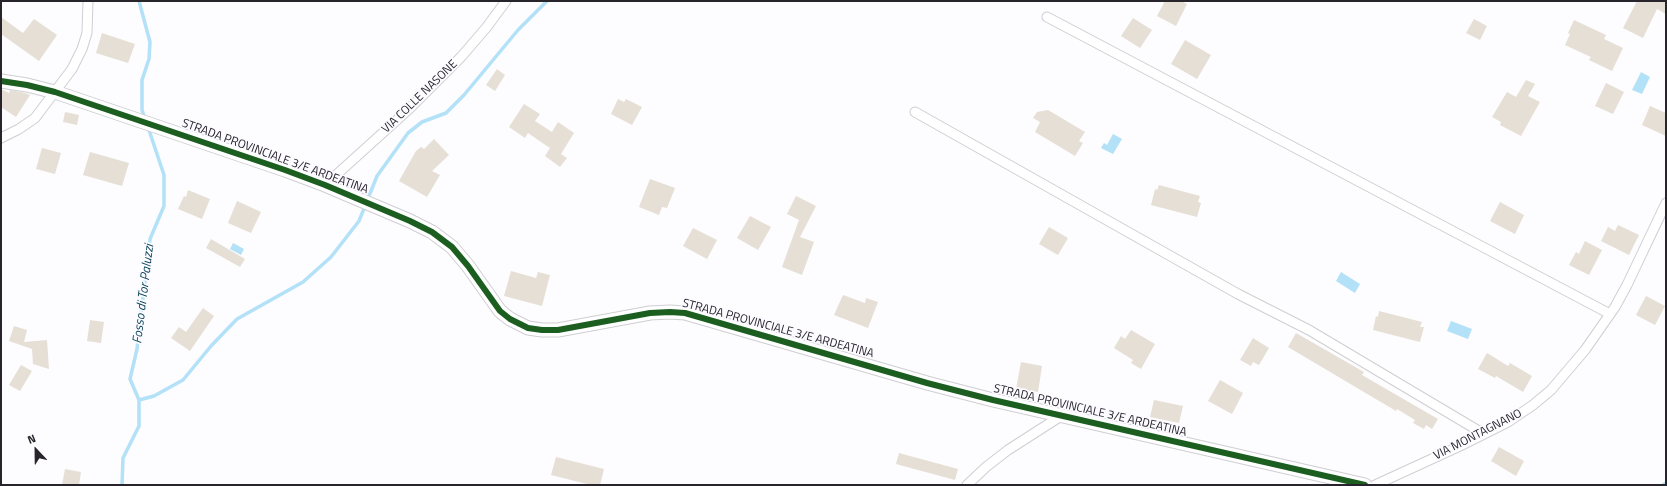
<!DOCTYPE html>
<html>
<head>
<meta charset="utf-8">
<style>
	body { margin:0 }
	#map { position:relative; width:1667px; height:486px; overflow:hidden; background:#fdfcfe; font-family:"Titillium Web",sans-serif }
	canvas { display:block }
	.frame { position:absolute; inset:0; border:2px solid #27242c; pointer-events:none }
	.north { position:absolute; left:16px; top:430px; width:40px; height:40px; -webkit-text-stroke:3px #fcfbff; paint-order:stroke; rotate:338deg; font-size:11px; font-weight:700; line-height:16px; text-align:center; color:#27242c }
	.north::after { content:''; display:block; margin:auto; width:14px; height:18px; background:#27242c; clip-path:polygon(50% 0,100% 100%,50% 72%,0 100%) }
</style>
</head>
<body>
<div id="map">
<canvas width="1667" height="486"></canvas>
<div class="frame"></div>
<div class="north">N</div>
</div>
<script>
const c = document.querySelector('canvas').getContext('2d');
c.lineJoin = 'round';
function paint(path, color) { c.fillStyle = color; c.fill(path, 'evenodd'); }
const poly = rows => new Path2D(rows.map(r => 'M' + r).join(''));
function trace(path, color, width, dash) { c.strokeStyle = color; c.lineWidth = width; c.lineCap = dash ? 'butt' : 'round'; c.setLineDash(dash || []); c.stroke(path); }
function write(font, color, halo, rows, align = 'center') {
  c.font = font + ' "Titillium Web",sans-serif'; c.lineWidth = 3.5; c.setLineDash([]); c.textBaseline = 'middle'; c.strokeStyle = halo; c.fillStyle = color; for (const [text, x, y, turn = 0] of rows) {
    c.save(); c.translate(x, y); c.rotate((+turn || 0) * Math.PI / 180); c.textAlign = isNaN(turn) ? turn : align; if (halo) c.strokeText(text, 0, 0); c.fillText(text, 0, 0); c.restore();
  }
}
paint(poly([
	[1641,72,1650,77,1642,94,1632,90],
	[1113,134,1122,139,1113,154,1101,148,1104,143,1107,145],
	[233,243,244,249,241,255,230,249],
	[1341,272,1360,284,1355,293,1336,281],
	[1451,321,1472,329,1468,339,1447,331]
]), '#b2e1f8');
trace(poly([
	[139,1,150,42,149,59,142,80,142,110,145,119],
	[139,400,154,396,183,380,211,346,237,319,303,282,331,257,359,221,377,176,408,133,422,122,446,113,464,95,518,30,547,1],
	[122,485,123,458,139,426,139,400,130,379,137,349,150,239,164,206,164,175,148,127],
	[1663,485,1666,483]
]), '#b2e1f8', 3.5);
paint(poly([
	[1165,1,1181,1,1187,4,1176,26,1157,16],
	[1637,1,1666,1,1666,14,1657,9,1643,38,1623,28],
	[1,17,23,33,34,19,57,35,39,61,1,34],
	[1133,18,1152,30,1140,48,1121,36],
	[1474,19,1487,26,1480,40,1466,33],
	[1574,20,1606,35,1604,39,1623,48,1612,71,1589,60,1591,57,1565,45,1570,34,1568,33],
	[102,33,135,44,128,63,96,53],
	[1185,40,1211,55,1197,79,1171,64],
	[497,69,505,75,495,91,486,85],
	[1526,80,1535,84,1528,96,1540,102,1521,136,1500,125,1501,122,1492,117,1507,92,1516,97],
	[1606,83,1624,92,1613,114,1595,106],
	[1,89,9,93,10,90,25,93,30,95,16,117,1,107],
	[618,99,624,102,626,99,642,107,632,125,611,114],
	[524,104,540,114,535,121,552,132,558,122,574,133,561,154,567,158,560,167,545,156,550,148,544,144,528,133,525,138,509,127],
	[1650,106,1666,113,1666,136,1642,125],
	[1048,110,1085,132,1079,141,1083,143,1075,156,1035,132,1040,122,1033,118,1037,112],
	[65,112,79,115,77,125,63,122],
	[434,139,449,155,432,171,440,175,427,197,399,181,416,151,421,147,424,149],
	[42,148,61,153,55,174,36,169],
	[90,152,129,163,122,186,83,175],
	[650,179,675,188,667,208,662,207,659,215,639,207],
	[1159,185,1200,196,1198,202,1201,203,1197,217,1151,205,1155,189,1157,190],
	[188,190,210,199,202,219,178,209,184,196,186,197],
	[796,196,816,206,800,237,814,242,802,275,782,267,799,220,787,214],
	[237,201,261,212,251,233,228,223],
	[1500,202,1524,215,1515,234,1490,221],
	[750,216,771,227,758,250,737,238],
	[1618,225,1639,235,1629,255,1601,241,1608,227,1615,231],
	[1049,227,1068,238,1058,255,1039,244],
	[693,228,717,240,707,259,683,246],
	[211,239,245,259,240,267,206,248],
	[1585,241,1602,250,1589,275,1569,265,1576,252,1579,254],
	[511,271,536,278,538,272,550,275,542,306,504,296],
	[843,295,865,303,866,298,878,302,868,328,834,315],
	[1646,296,1665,306,1655,325,1636,315],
	[203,308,214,316,190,351,171,338,179,327,186,332],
	[1379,311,1422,322,1420,327,1424,327,1420,342,1373,330,1376,316,1378,317],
	[90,320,104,322,101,343,87,341],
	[14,326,27,330,24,342,47,340,49,369,33,364,32,349,9,341],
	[1131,330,1155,344,1141,369,1131,363,1133,360,1114,348,1121,336,1125,339],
	[1296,333,1364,372,1362,375,1438,419,1432,429,1426,425,1424,429,1413,423,1415,420,1397,409,1396,411,1288,347],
	[1253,338,1269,348,1259,365,1253,362,1251,366,1240,360],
	[1487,353,1508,366,1510,363,1532,376,1523,392,1496,376,1495,378,1478,369],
	[1021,362,1042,366,1038,392,1016,389],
	[21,365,32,371,20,391,9,385],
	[1220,380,1243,393,1232,414,1208,401],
	[1154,400,1183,406,1179,423,1150,417],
	[1499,447,1524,461,1516,476,1491,461],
	[899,453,958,469,955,480,896,464],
	[556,457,604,469,600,485,591,485,551,475],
	[65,469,81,472,79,485,62,485]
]), '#e6dfd5');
const minor = poly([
	[1047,17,1610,314],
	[915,112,1238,294,1309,330,1484,434],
	[1,138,19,129,35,118,72,69,82,49,87,33,88,1],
	[325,185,408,110,461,57,486,28,506,1],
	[967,485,986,467,1008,450,1061,416],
	[1375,485,1460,446,1508,422,1533,405,1551,390,1585,350,1615,307,1627,285,1666,203]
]);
const secondary = poly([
	[1,81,27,85,55,92,285,170,325,185,410,221,432,232,452,247,468,266,500,311,510,319,528,328,542,330,558,330,650,313,670,312,685,313,927,383,993,400,1365,485]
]);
trace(minor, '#cfced2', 11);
trace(secondary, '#cfced2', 15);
trace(minor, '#fff', 9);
trace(secondary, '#fff', 13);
trace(poly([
	[1,81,27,85,55,92,285,170,325,185,410,221,432,232,452,247,468,266,500,311,510,319,528,328,542,330,558,330,650,313,670,312,685,313,927,383,993,400,1365,485]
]), '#1b5e20', 6);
write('12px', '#27242c', '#fcfbff', [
	["VIA COLLE NASONE",420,97,-44],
	["STRADA PROVINCIALE 3/E ARDEATINA",275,157,20],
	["STRADA PROVINCIALE 3/E ARDEATINA",778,329,15],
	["STRADA PROVINCIALE 3/E ARDEATINA",1090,411,13],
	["VIA MONTAGNANO",1478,435,-27]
]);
write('italic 13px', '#043f55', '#fcfbff', [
	["Fosso di Tor Paluzzi",144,294,-83]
]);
</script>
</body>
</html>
